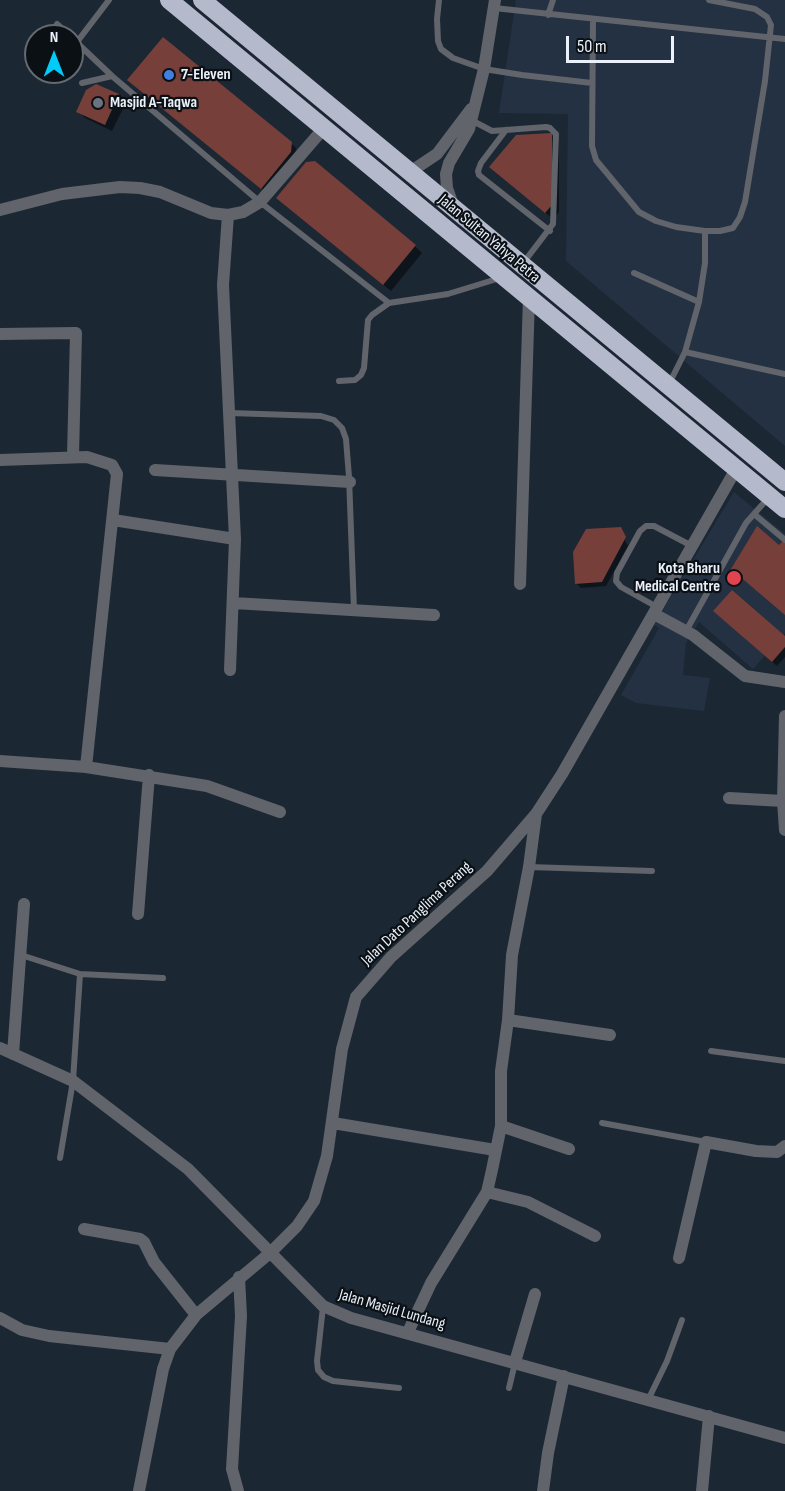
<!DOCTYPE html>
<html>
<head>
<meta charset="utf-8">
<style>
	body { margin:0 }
	#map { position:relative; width:785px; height:1491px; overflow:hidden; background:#1c2734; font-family:"Sofia Sans Condensed",sans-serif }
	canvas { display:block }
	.north { position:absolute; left:24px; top:24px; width:60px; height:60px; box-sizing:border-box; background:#0b1015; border:2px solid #646a71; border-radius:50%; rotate:0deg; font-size:16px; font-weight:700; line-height:24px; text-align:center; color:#eaf1fa }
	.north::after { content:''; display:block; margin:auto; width:21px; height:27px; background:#00cbf9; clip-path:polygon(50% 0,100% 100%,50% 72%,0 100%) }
	.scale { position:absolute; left:566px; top:36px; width:108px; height:27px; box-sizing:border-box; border:3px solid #eaf1fa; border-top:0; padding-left:8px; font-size:18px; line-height:21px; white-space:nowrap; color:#eaf1fa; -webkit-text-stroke:4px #0b1015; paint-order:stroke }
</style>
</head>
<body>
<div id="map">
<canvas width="785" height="1491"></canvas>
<div class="north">N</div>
<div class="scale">50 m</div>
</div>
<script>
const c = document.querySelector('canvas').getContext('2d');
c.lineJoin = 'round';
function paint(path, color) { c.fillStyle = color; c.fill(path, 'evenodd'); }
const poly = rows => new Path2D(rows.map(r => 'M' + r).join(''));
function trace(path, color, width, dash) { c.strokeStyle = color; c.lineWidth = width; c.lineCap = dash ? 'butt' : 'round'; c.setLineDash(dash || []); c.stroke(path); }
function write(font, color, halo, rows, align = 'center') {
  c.font = font + ' "Sofia Sans Condensed",sans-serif'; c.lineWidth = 4.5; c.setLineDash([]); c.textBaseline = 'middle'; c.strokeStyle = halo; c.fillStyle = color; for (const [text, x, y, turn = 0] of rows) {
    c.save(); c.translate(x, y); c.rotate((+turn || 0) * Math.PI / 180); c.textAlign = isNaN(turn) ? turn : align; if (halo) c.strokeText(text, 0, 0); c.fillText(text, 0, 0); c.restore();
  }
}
paint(poly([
	[516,0,785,0,785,446,566,261,568,114,499,113],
	[734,492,785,534,785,633,753,669,699,622,686,643,683,675,710,678,704,711,636,703,621,695,659,628,654,625]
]), '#233143');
paint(poly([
	[96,85,118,96,126,103,112,131,85,118,78,111],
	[551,135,559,142,559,212,553,219,498,174],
	[291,143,296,148,295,157,266,192,225,158],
	[285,205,415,246,422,253,391,291],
	[620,528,627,545,629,544,606,586,581,588,576,583],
	[720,616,785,638,785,657,777,666]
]), '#0007');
paint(poly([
	[163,37,292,142,291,152,261,189,127,80],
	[96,84,119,94,105,125,76,112,86,90],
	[552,133,552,205,545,213,489,167,516,135],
	[315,161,416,245,383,285,276,198,306,162],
	[757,526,779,545,784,540,785,541,785,615,731,569],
	[621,527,626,537,602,582,575,584,573,552,586,529],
	[732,590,785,636,785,647,772,662,713,611]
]), '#763f3a');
trace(poly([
	[439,0,437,19,438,41,441,49,453,58,484,69,522,75,592,83],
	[494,8,785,39],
	[548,15,553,0],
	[593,20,592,146,596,160,639,212,656,221,676,227,705,231,720,231,733,228,740,217,745,202,765,81,771,25,767,17,755,9,709,0],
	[57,24,70,36],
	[72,38,112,76,82,83],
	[77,42,109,0],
	[112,76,260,202,389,303],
	[471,120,492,131,546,127,550,128,556,134,553,224,524,262],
	[506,130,481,163,478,171,479,175,550,231],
	[634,273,699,302,685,352,669,384],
	[699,302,705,263,705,231],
	[685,352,785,374],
	[339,381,355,380,361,375,364,368,368,320,372,315,389,303,448,294,500,278],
	[230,413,321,416,334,420,342,428,346,439,349,477,354,610],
	[754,514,785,540],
	[657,607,621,587,616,581,617,573,640,531,646,526,654,526,692,546],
	[686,631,746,523,769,497],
	[529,867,652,871],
	[21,955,80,974,163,978],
	[711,1051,785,1061],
	[602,1123,706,1142],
	[60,1158,73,1081,80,974],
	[323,1307,317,1361,318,1370,324,1377,333,1381,399,1388],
	[509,1388,515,1363],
	[648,1400,667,1361,682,1320]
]), '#61646b', 6);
trace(poly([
	[410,172,437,154,471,109],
	[454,208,447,188,446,174,449,163,469,129,484,69,495,0],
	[0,210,62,194,120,187,140,188,160,192,211,213,228,215,243,212,260,202,324,128],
	[228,215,223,285,235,539,230,670],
	[0,334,76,333,73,456],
	[0,460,87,457,112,465,117,474,86,767],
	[155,470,350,482],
	[113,520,235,539],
	[520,584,529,297],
	[234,603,434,615],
	[654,614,693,635,745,676,785,682],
	[785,716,783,801,785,830],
	[0,761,86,767,207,786,280,812],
	[729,798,783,801],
	[138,914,149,775],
	[508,1020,610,1035],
	[0,1048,73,1081,188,1169,323,1306,351,1318,785,1438],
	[13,1054,24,904],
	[333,1123,495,1150],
	[501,1126,569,1149],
	[487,1192,528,1202,595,1236],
	[84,1229,140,1239,144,1242,154,1262,196,1315],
	[679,1258,706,1142,756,1151,777,1152,785,1146],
	[0,1318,22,1330,49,1336,170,1349],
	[408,1332,431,1283,487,1192,492,1170,501,1126,501,1071,508,1020,512,955,529,867,536,814],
	[515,1362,535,1294],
	[139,1491,163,1369,170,1349,196,1315,270,1253,297,1226,314,1201,327,1156,342,1049,356,997,391,957,487,871,536,814,562,774,736,469],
	[238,1491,232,1469,241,1316,239,1277],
	[543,1491,548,1453,564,1376],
	[702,1491,709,1416]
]), '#61646b', 12);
trace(poly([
	[169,0,785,509],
	[202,0,785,482]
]), '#b4b9cc', 18);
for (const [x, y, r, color] of [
	[169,75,6,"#3f7fe0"],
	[98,103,6,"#6b7280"],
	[734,578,8,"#e0444e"]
]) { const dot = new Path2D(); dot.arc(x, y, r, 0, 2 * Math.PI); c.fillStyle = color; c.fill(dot); trace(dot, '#0b1015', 2); }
write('bold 16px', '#eaf1fa', '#0b1015', [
	["7-Eleven",181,75],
	["Masjid A-Taqwa",110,103],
	["Kota Bharu",720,569,"right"],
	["Medical Centre",720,587,"right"]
], 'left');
write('16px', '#eaf1fa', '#0b1015', [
	["Jalan Sultan Yahya Petra",489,239,40],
	["Jalan Dato Panglima Perang",417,914,-43],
	["Jalan Masjid Lundang",392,1310,16]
]);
</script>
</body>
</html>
